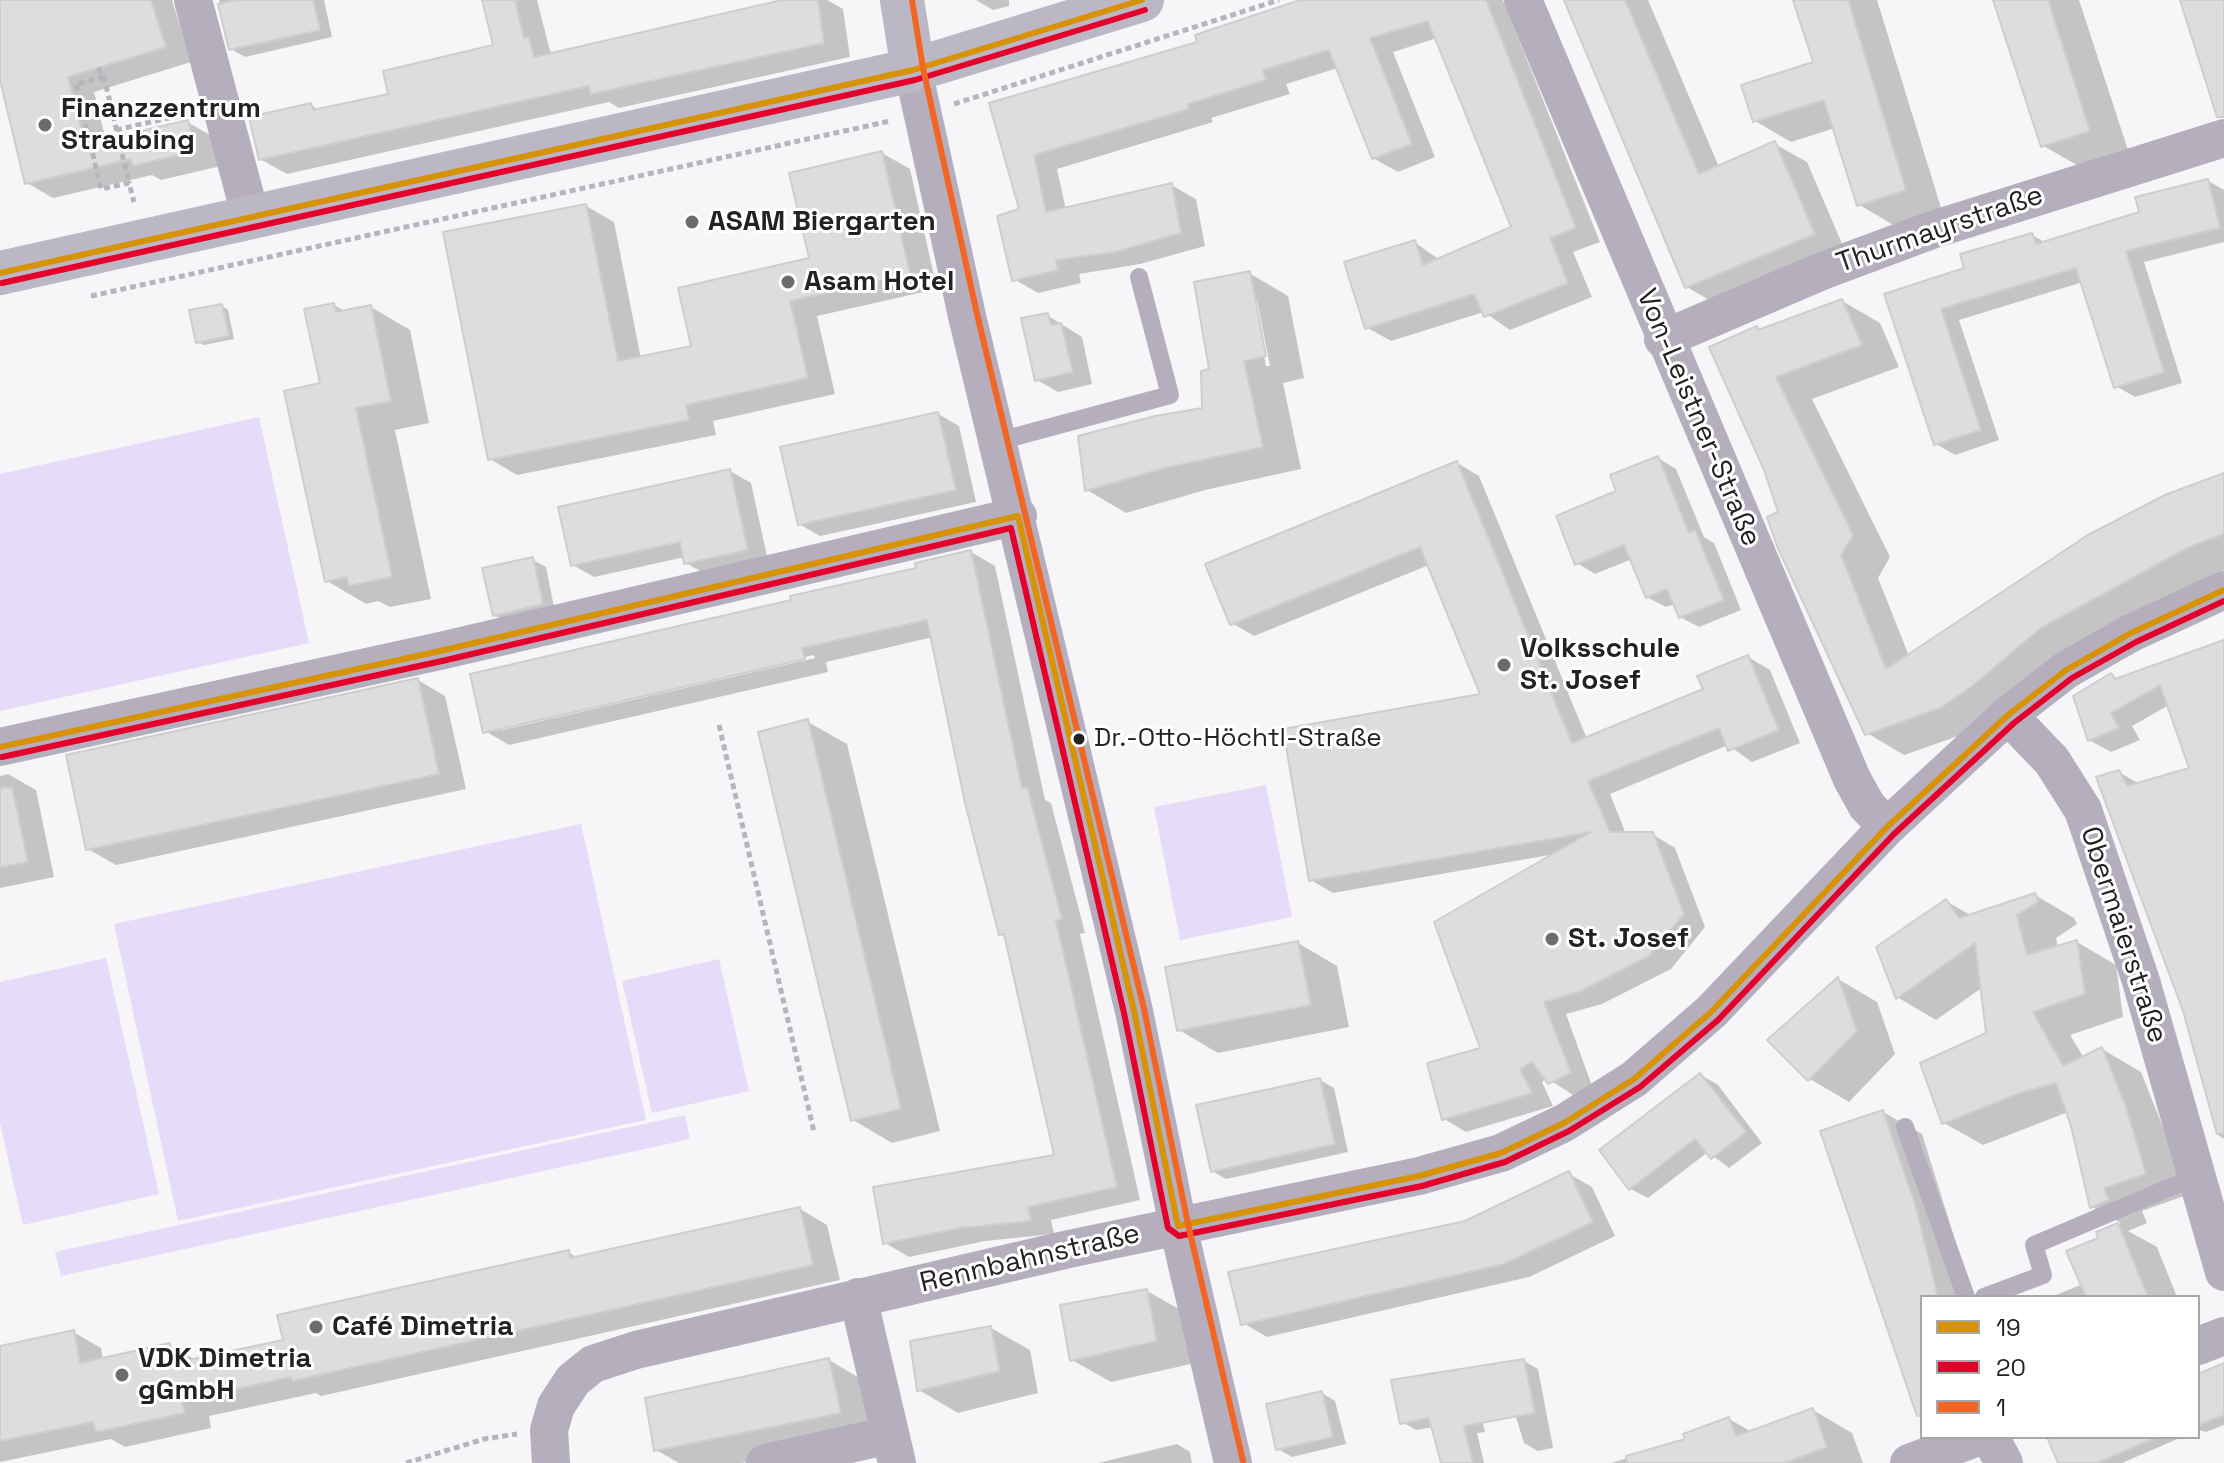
<!DOCTYPE html>
<html>
<head>
<meta charset="utf-8">
<style>
	body { margin:0 }
	#map { position:relative; width:2224px; height:1463px; overflow:hidden; background:#f6f5f7; font-family:"Space Grotesk",sans-serif }
	canvas { display:block }
	.legend { position:absolute; left:1920px; top:1295px; width:280px; height:144px; box-sizing:border-box; background:#fff; border:2px solid #a7a7a7; margin:0; padding:10px 14px; list-style:none; font-size:24px; color:#222223 }
	.legend li { display:flex; align-items:center; gap:16px; height:40px }
	.legend b { width:40px; border:2px solid #a7a7a7 }
</style>
</head>
<body>
<div id="map">
<canvas width="2224" height="1463"></canvas>
<ul class="legend">
<li><b style="height:10px;background:#d79205"></b>19</li>
<li><b style="height:10px;background:#e4002b"></b>20</li>
<li><b style="height:10px;background:#f26522"></b>1</li>
</ul>
</div>
<script>
const c = document.querySelector('canvas').getContext('2d');
c.lineJoin = 'round';
function paint(path, color) { c.fillStyle = color; c.fill(path, 'evenodd'); }
const poly = rows => new Path2D(rows.map(r => 'M' + r).join(''));
function trace(path, color, width, dash) { c.strokeStyle = color; c.lineWidth = width; c.lineCap = dash ? 'butt' : 'round'; c.setLineDash(dash || []); c.stroke(path); }
function write(font, color, halo, rows, align = 'center') {
  c.font = font + ' "Space Grotesk",sans-serif'; c.lineWidth = 6; c.setLineDash([]); c.textBaseline = 'middle'; c.strokeStyle = halo; c.fillStyle = color; for (const [text, x, y, turn = 0] of rows) {
    c.save(); c.translate(x, y); c.rotate((+turn || 0) * Math.PI / 180); c.textAlign = isNaN(turn) ? turn : align; if (halo) c.strokeText(text, 0, 0); c.fillText(text, 0, 0); c.restore();
  }
}
paint(poly([
	[259,417,309,643,0,711,0,474],
	[1266,785,1292,917,1180,940,1154,807],
	[581,824,646,1120,178,1221,114,924],
	[106,958,159,1194,23,1225,0,1123,0,982],
	[719,959,749,1091,652,1113,622,981],
	[685,1115,690,1139,61,1276,55,1252]
]), '#e6dbf9');
paint(poly([
	[8,0,172,0,191,62,94,92,106,141,187,122,214,137,221,166,161,180,152,175,53,198,27,183,0,72,0,3],
	[219,0,324,0,332,37,245,57,231,49],
	[484,0,537,0,550,51,555,54,791,0,827,0,843,9,850,57,619,108,609,102,287,174,260,159,311,105,320,111,390,95,495,47],
	[976,0,1009,0,1009,6,993,10],
	[1307,0,1503,0,1600,242,1573,252,1592,297,1510,330,1484,312,1391,341,1366,327,1414,242,1440,260,1514,228,1437,38,1393,52,1435,157,1398,172,1373,158,1338,68,1286,84,1290,94,1211,118,1213,122,1057,169,1066,210,1171,185,1196,199,1205,246,1140,264,1079,274,1081,283,1038,293,1014,279,1022,210,991,105,1200,43],
	[1566,0,1648,0,1719,167,1775,144,1807,162,1846,253,1719,306,1687,287],
	[1796,0,1877,0,1942,211,1895,226,1858,204,1835,128,1791,142,1755,121,1815,63],
	[1995,0,2079,0,2129,153,2082,168,2042,145],
	[882,153,910,169,937,289,817,316,835,394,713,421,716,435,517,475,490,459,586,206,614,222,641,359,694,348,811,260],
	[2208,181,2224,190,2224,242,2144,262,2182,383,2135,397,2116,386,2083,282,1959,320,1999,440,1955,455,1936,444,1886,296,1966,269,2032,235,2046,243,2141,214],
	[1249,273,1288,296,1304,378,1283,383,1301,469,1205,490,1126,513,1087,490,1204,410,1212,371],
	[1253,300,1257,300,1270,366,1266,366],
	[1842,301,1880,323,1899,367,1812,399,1890,557,1878,578,1909,656,2224,475,2224,570,2079,649,1978,729,1904,755,1867,733,1781,513,1757,329,1760,331],
	[334,305,346,312,371,307,410,330,429,423,395,430,431,599,390,607,378,601,366,604,327,581],
	[222,306,228,310,234,339,204,345,198,342],
	[1047,315,1082,337,1092,384,1058,392,1037,380],
	[938,414,959,426,976,502,820,536,799,524],
	[1658,458,1676,469,1704,537,1714,543,1741,610,1699,627,1680,617,1675,604,1666,607,1647,597,1632,559,1595,574,1577,563,1619,492],
	[1457,463,1479,476,1587,739,1706,690,1748,657,1770,670,1800,743,1752,762,1728,745,1610,794,1626,834,1652,834,1675,848,1705,927,1671,969,1602,1004,1566,1014,1592,1086,1573,1095,1547,1078,1542,1082,1553,1106,1466,1132,1444,1119,1482,1049,1555,854,1333,893,1311,880,1482,695,1429,565,1254,636,1232,623],
	[730,471,751,483,768,561,707,575,686,563,685,557,594,577,573,565],
	[971,552,995,566,1045,800,1051,803,1085,933,1080,934,1140,1200,1051,1220,1054,1234,985,1241,909,1257,885,1243,1056,1157,933,637,826,662,828,672,509,745,485,731,794,601],
	[814,655,815,658,502,730,502,726],
	[533,560,546,567,555,612,508,623,494,615],
	[2224,642,2224,1139,2218,1135,2119,772,2139,784,2192,769,2169,705,2132,726,2140,740,2111,752,2089,740,2111,675,2119,680],
	[418,680,445,696,466,789,116,865,88,849],
	[808,722,847,744,940,1131,892,1143,853,1120],
	[8,774,36,790,54,877,0,888,0,776],
	[2035,895,2074,918,2077,924,2056,938,2058,948,2077,942,2116,965,2123,1017,2070,1035,2084,1058,2102,1049,2141,1072,2165,1132,2184,1196,2142,1211,2147,1223,2128,1231,2157,1247,2177,1297,2051,1297,2083,1284,2100,1240,2098,1233,2121,1223,2092,1207,2068,1112,1983,1145,1944,1123,1988,1034,1983,987,1936,1020,1897,997,1946,901,1972,916],
	[1298,943,1337,966,1349,1027,1218,1053,1179,1030],
	[1838,979,1877,1002,1895,1054,1849,1102,1810,1079],
	[1701,1075,1718,1085,1762,1143,1729,1168,1708,1152,1648,1198,1631,1189],
	[1320,1080,1334,1088,1348,1152,1226,1179,1212,1171],
	[1883,1112,1922,1134,1973,1297,1922,1297,1922,1396],
	[1569,1174,1592,1187,1615,1236,1529,1277,1267,1337,1243,1323],
	[800,1209,827,1225,840,1280,321,1396,316,1393,209,1416,211,1428,125,1447,111,1439,0,1462,0,1348,73,1332,101,1348,103,1360,169,1345,196,1360,285,1341,568,1252,578,1258],
	[1147,1291,1186,1313,1195,1363,1111,1382,1072,1360],
	[991,1328,1030,1350,1038,1393,958,1413,919,1390],
	[829,1360,868,1383,879,1435,742,1463,679,1463,656,1450],
	[1524,1361,1538,1369,1553,1448,1538,1451,1524,1443,1500,1365],
	[2224,1367,2224,1425,2206,1432,2198,1430,2198,1377],
	[1433,1372,1472,1381,1485,1432,1477,1433,1484,1463,1443,1463,1434,1427,1416,1430,1402,1422,1393,1381],
	[1322,1393,1335,1401,1346,1444,1292,1457,1278,1449],
	[1813,1410,1852,1433,1863,1463,1611,1463,1687,1440,1729,1419,1752,1432],
	[2051,1437,2182,1437,2122,1463,2060,1463],
	[1177,1444,1190,1452,1192,1463,1098,1463]
]), '#0003');
const building = poly([
	[0,0,151,0,166,47,68,77,85,144,188,120,195,151,133,166,131,159,25,184,0,80,0,0],
	[237,0,313,0,320,30,229,50,218,4,237,0],
	[482,0,515,0,524,38,529,37,534,57,782,0,818,0,824,43,591,94,589,86,259,160,249,117,311,103,313,110,388,94,383,71,493,45,482,0],
	[1300,0,1486,0,1576,228,1550,238,1568,283,1484,317,1474,294,1365,329,1344,262,1415,240,1423,265,1511,227,1428,21,1370,38,1412,144,1372,159,1329,50,1263,70,1266,80,1188,104,1189,109,1034,155,1046,212,1172,183,1181,233,1115,252,1056,260,1058,270,1012,281,997,216,1019,209,989,103,1197,42,1195,35,1300,0],
	[1564,0,1625,0,1699,174,1775,141,1815,234,1685,288,1564,0],
	[1793,0,1848,0,1906,190,1857,206,1824,100,1753,122,1741,85,1813,62,1793,0],
	[1993,0,2048,0,2090,131,2041,147,1993,0],
	[2180,0,2224,0,2224,117,2217,117,2180,0],
	[882,151,910,274,790,301,808,378,686,405,689,420,488,460,443,232,586,204,618,361,691,346,678,288,809,258,789,173,882,151],
	[2208,179,2220,228,2126,251,2164,372,2114,388,2076,268,1941,309,1981,430,1934,445,1884,294,1964,268,1960,254,2032,233,2036,244,2139,212,2135,197,2208,179],
	[1250,271,1266,356,1244,361,1263,447,1165,468,1085,491,1078,436,1155,416,1202,408,1201,371,1209,369,1194,282,1250,271],
	[1842,299,1862,345,1776,377,1853,535,1841,555,1886,669,2088,535,2165,495,2224,473,2224,534,2189,547,2041,628,1971,687,1940,708,1865,735,1777,546,1767,517,1778,512,1764,470,1709,347,1757,326,1758,330,1842,299],
	[334,303,336,312,371,305,391,401,356,408,392,577,349,586,347,577,325,582,284,391,320,383,304,309,334,303],
	[222,304,229,336,196,343,189,310,222,304],
	[1048,313,1051,325,1061,323,1073,372,1035,381,1021,318,1048,313],
	[938,412,956,490,798,525,780,447,938,412],
	[1658,456,1689,533,1695,530,1724,600,1679,618,1667,589,1646,598,1624,545,1575,565,1556,516,1616,491,1610,475,1658,456],
	[1457,461,1572,743,1703,689,1697,676,1748,655,1779,730,1728,751,1719,728,1588,781,1610,832,1653,832,1684,914,1649,956,1579,992,1544,1002,1571,1073,1548,1084,1532,1062,1520,1069,1532,1093,1442,1120,1427,1063,1480,1048,1434,922,1591,832,1309,881,1283,729,1480,694,1420,547,1230,625,1205,564,1457,461],
	[730,469,748,550,684,564,680,542,571,566,558,507,730,469],
	[971,550,1022,788,1027,787,1062,919,1056,921,1117,1187,1028,1207,1031,1221,960,1228,883,1244,873,1187,1054,1155,1004,934,999,935,965,803,927,620,802,648,805,659,483,733,470,674,791,600,790,596,916,568,915,563,971,550],
	[533,557,543,604,493,616,482,568,533,557],
	[2224,640,2224,1133,2217,1134,2183,1011,2096,777,2119,770,2127,786,2189,768,2160,685,2111,713,2119,728,2088,741,2073,696,2111,673,2115,679,2224,640],
	[418,678,439,774,86,850,66,755,418,678],
	[808,719,901,1109,851,1121,758,732,808,719],
	[12,787,28,862,0,867,0,788,12,787],
	[2035,893,2039,901,2017,915,2027,955,2077,940,2085,994,2033,1012,2063,1066,2102,1047,2126,1107,2146,1174,2104,1188,2109,1200,2090,1208,2071,1126,2056,1083,2020,1093,1942,1124,1920,1063,1986,1033,1975,943,1896,999,1876,947,1946,899,1959,918,2035,893],
	[1298,941,1311,1005,1177,1031,1165,967,1298,941],
	[1838,977,1857,1031,1808,1081,1767,1040,1838,977],
	[1700,1073,1746,1132,1711,1159,1695,1139,1629,1190,1599,1150,1700,1073],
	[1320,1078,1335,1144,1211,1172,1196,1105,1320,1078],
	[1883,1110,1916,1207,1938,1297,1922,1297,1922,1415,1917,1416,1820,1131,1883,1110],
	[1569,1171,1593,1222,1504,1264,1241,1325,1228,1272,1465,1221,1569,1171],
	[800,1207,813,1265,292,1381,291,1377,182,1401,185,1413,96,1432,93,1422,0,1441,0,1346,74,1330,80,1363,170,1343,174,1363,283,1340,277,1315,569,1250,570,1258,800,1207],
	[2118,1223,2148,1297,2086,1297,2066,1251,2098,1238,2096,1232,2118,1223],
	[1147,1289,1157,1341,1070,1361,1060,1305,1147,1289],
	[991,1326,1000,1371,917,1391,910,1341,991,1326],
	[829,1358,841,1413,654,1451,645,1398,829,1358],
	[1524,1359,1535,1413,1464,1426,1473,1463,1441,1463,1429,1418,1400,1424,1391,1380,1524,1359],
	[2224,1363,2224,1415,2198,1425,2198,1374,2224,1363],
	[1322,1391,1333,1437,1276,1450,1266,1404,1322,1391],
	[1813,1408,1827,1447,1785,1463,1627,1463,1626,1456,1685,1439,1683,1434,1729,1417,1736,1436,1813,1408],
	[2047,1437,2157,1437,2097,1463,2058,1463,2047,1437]
]);
paint(building, '#deddde');
trace(building, '#cecdcf', 2);
trace(poly([
	[98,68,104,77,129,183],
	[104,77,76,84,101,189,129,183,134,202],
	[954,104,1279,0],
	[116,130,190,113],
	[91,296,890,121],
	[719,725,814,1132],
	[406,1463,484,1439,517,1434]
]), '#b6b4bc', 5, [6, 4]);
trace(poly([
	[999,441,1170,395,1139,277],
	[1905,1127,1966,1297],
	[1984,1297,2043,1275,2034,1245,2197,1176]
]), '#b4aebd', 18);
trace(poly([
	[193,0,251,218],
	[1523,0,1852,779,1867,806,1887,827],
	[913,70,967,316,1134,1011,1178,1226,1233,1463],
	[1663,339,1822,271,1932,230,2224,138],
	[2008,715,2052,761,2083,810,2141,981,2224,1272],
	[0,747,440,651,1018,516],
	[858,1297,897,1463],
	[2198,1346,2224,1336],
	[1990,1437,2004,1463],
	[551,1463,549,1430,556,1406,573,1380,593,1364,636,1350,1069,1249,1419,1176,1501,1153,1564,1123,1634,1079,1711,1012,1887,827,2008,715,2066,670,2131,633,2224,590],
	[765,1463,890,1435],
	[1909,1463,1978,1437]
]), '#b4aebd', 38);
trace(poly([
	[902,0,913,70],
	[0,273,913,70,1142,0]
]), '#bcb7c5', 44);
trace(poly([
	[0,273,913,70,1142,0],
	[0,747,440,651,1018,516,1134,1011,1178,1226,1419,1176,1501,1153,1564,1123,1634,1079,1711,1012,1887,827,2008,715,2066,670,2131,633,2224,590]
]), '#d79205', 6);
trace(poly([
	[2,283,915,80,1145,10],
	[2,757,442,661,1011,528,1124,1013,1168,1228,1179,1236,1422,1186,1505,1162,1569,1131,1640,1087,1718,1020,1894,834,2014,723,2072,678,2136,642,2224,601]
]), '#e4002b', 6);
trace(poly([
	[912,0,923,68,977,314,1144,1009,1188,1224,1243,1461]
]), '#f26522', 6);
for (const [x, y, r, color] of [
	[45,125,8,"#6c6c6d"],
	[692,222,8,"#6c6c6d"],
	[788,282,8,"#6c6c6d"],
	[1504,665,8,"#6c6c6d"],
	[1079,739,7,"#222223"],
	[1552,939,8,"#6c6c6d"],
	[316,1327,8,"#6c6c6d"],
	[122,1375,8,"#6c6c6d"]
]) { const dot = new Path2D(); dot.arc(x, y, r, 0, 2 * Math.PI); c.fillStyle = color; c.fill(dot); trace(dot, '#fff', 3); }
write('26px', '#222223', '#fff', [
	["Dr.-Otto-Höchtl-Straße",1094,739]
], 'left');
write('bold 28px', '#222223', '#fff', [
	["Finanzzentrum",61,109],
	["Straubing",61,141],
	["ASAM Biergarten",708,222],
	["Asam Hotel",804,282],
	["Volksschule",1520,649],
	["St. Josef",1520,681],
	["St. Josef",1568,939],
	["Café Dimetria",332,1327],
	["VDK Dimetria",138,1359],
	["gGmbH",138,1391]
], 'left');
write('28px', '#222223', '#fff', [
	["Thurmayrstraße",1940,230,-19],
	["Von-Leistner-Straße",1698,418,67],
	["Obermaierstraße",2123,935,72],
	["Rennbahnstraße",1030,1259,-13]
]);
</script>
</body>
</html>
